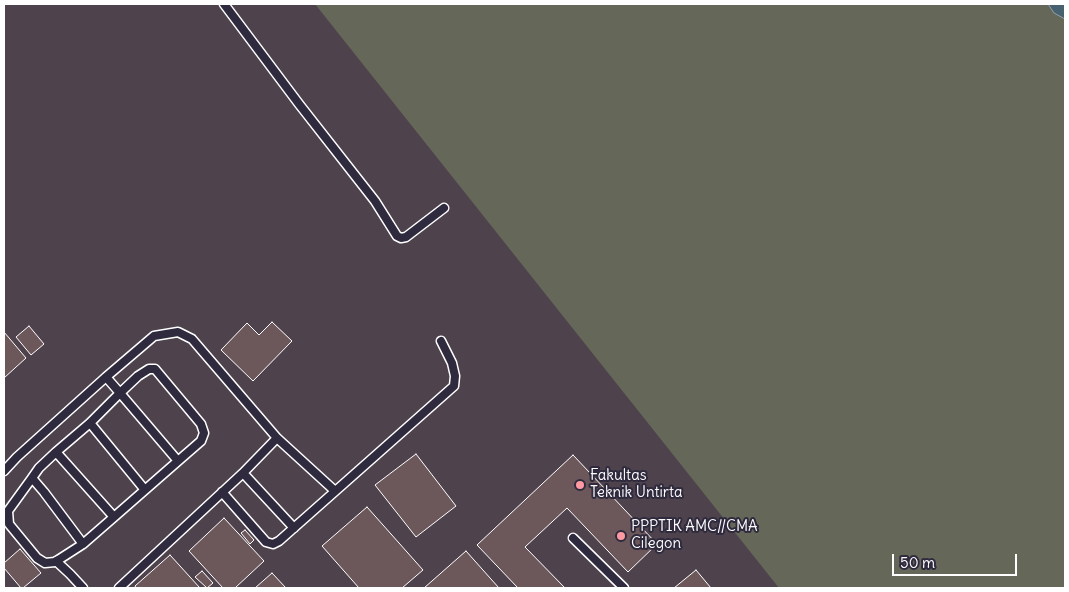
<!DOCTYPE html>
<html>
<head>
<meta charset="utf-8">
<style>
	body { margin:0 }
	#map { position:relative; width:1069px; height:592px; overflow:hidden; background:#413846; font-family:Delius,sans-serif }
	canvas { display:block }
	.frame { position:absolute; inset:0; border:5px solid #fff; pointer-events:none }
	.scale { position:absolute; left:892px; top:554px; width:125px; height:22px; box-sizing:border-box; border:2px solid #fff; border-top:0; padding-left:6px; font-size:15px; line-height:18px; white-space:nowrap; color:#fff; -webkit-text-stroke:4px #2f2a3d; paint-order:stroke }
</style>
</head>
<body>
<div id="map">
<canvas width="1069" height="592"></canvas>
<div class="frame"></div>
<div class="scale">50 m</div>
</div>
<script>
const c = document.querySelector('canvas').getContext('2d');
c.lineJoin = 'round';
function paint(path, color) { c.fillStyle = color; c.fill(path, 'evenodd'); }
const poly = rows => new Path2D(rows.map(r => 'M' + r).join(''));
function trace(path, color, width, dash) { c.strokeStyle = color; c.lineWidth = width; c.lineCap = dash ? 'butt' : 'round'; c.setLineDash(dash || []); c.stroke(path); }
function write(font, color, halo, rows, align = 'center') {
  c.font = font + ' Delius,sans-serif'; c.lineWidth = 4; c.setLineDash([]); c.textBaseline = 'middle'; c.strokeStyle = halo; c.fillStyle = color; for (const [text, x, y, turn = 0] of rows) {
    c.save(); c.translate(x, y); c.rotate((+turn || 0) * Math.PI / 180); c.textAlign = isNaN(turn) ? turn : align; if (halo) c.strokeText(text, 0, 0); c.fillText(text, 0, 0); c.restore();
  }
}
paint(poly([
	[4,4,1065,4,1065,588,4,588]
]), '#4e424c');
paint(poly([
	[315,4,1065,4,1065,588,779,588]
]), '#656759');
const water = poly([
	[1048,4,1065,4,1065,19,1054,13,1048,4]
]);
paint(water, '#486170');
trace(water, '#91a0a9', 1);
const building = poly([
	[272,322,292,341,253,381,221,350,247,323,259,335,272,322],
	[29,326,44,344,31,355,16,337,29,326],
	[4,332,26,358,4,378,4,332],
	[416,454,456,506,416,537,375,485,416,454],
	[573,455,657,544,628,572,567,508,525,547,565,588,518,588,477,545,573,455],
	[367,507,423,570,402,588,359,588,322,546,367,507],
	[224,518,264,561,235,588,223,588,189,551,224,518],
	[245,530,254,540,250,544,241,533,245,530],
	[20,549,41,573,23,588,21,588,4,568,4,563,20,549],
	[466,551,499,588,424,588,466,551],
	[170,555,200,588,136,588,135,586,170,555],
	[696,570,711,588,674,588,696,570],
	[202,571,213,583,207,588,195,577,202,571],
	[272,573,286,588,255,588,272,573]
]);
paint(building, '#6c585a');
trace(building, '#fff', 1);
const service = poly([
	[224,4,299,104,375,201,397,236,401,238,406,237,444,208],
	[90,423,145,490],
	[56,452,114,517],
	[4,471,17,457,106,377,154,336,178,332,192,339,277,438,335,491],
	[243,473,294,528],
	[32,478,8,511,9,524,37,558,45,563,55,562,83,544,114,517,178,461,201,441,204,433,201,424,155,369,149,369,138,376,120,393,178,461],
	[222,492,266,542,273,544,279,541,454,386,455,376,452,363,441,341],
	[573,538,624,588],
	[83,544,44,492,32,478,39,468,56,452,90,423,120,393,106,377],
	[56,561,70,574,83,588],
	[119,588,243,473,277,438]
]);
trace(service, '#fff', 11);
trace(service, '#2f2a3d', 8);
for (const [x, y, r, color] of [
	[580,485,5,"#ff9aa2"],
	[621,536,5,"#ff9aa2"]
]) { const dot = new Path2D(); dot.arc(x, y, r, 0, 2 * Math.PI); c.fillStyle = color; c.fill(dot); trace(dot, '#2f2a3d', 2); }
write('15px', '#fff', '#2f2a3d', [
	["Fakultas",590,476],
	["Teknik Untirta",590,493],
	["PPPTIK AMC//CMA",631,527],
	["Cilegon",631,544]
], 'left');
</script>
</body>
</html>
